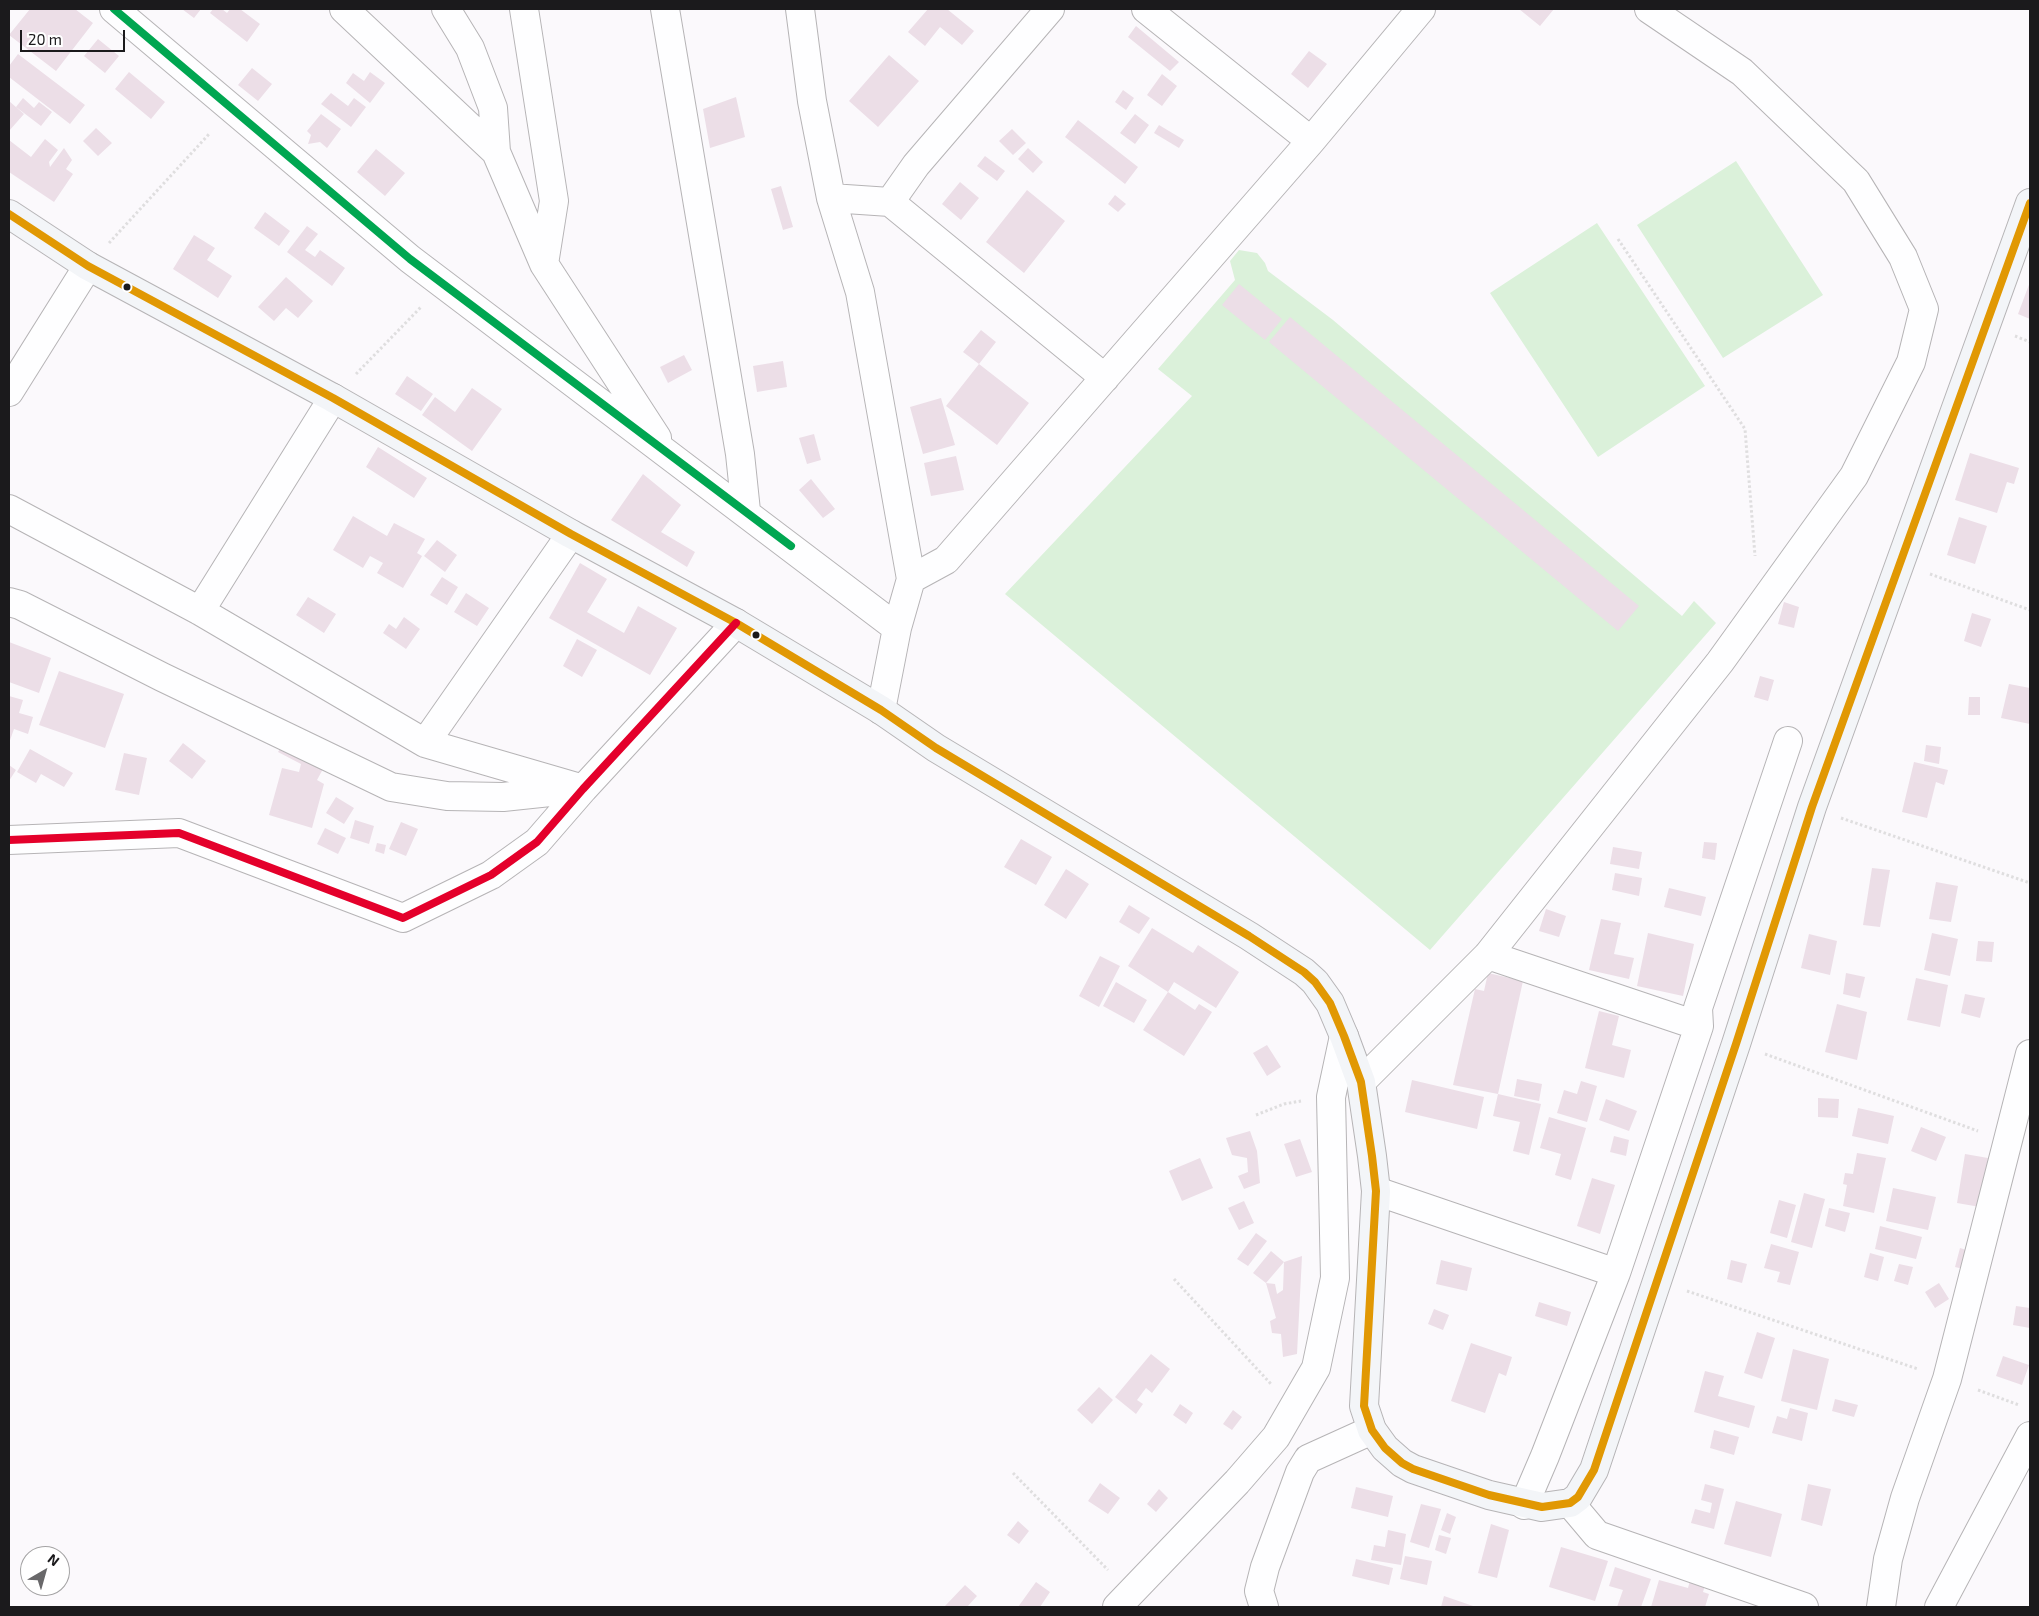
<!DOCTYPE html>
<html>
<head>
<meta charset="utf-8">
<style>
	body { margin:0 }
	#map { position:relative; width:2039px; height:1616px; overflow:hidden; background:#fbf9fc; font-family:"Exo 2",sans-serif }
	canvas { display:block }
	.frame { position:absolute; inset:0; border:10px solid #1b1a1c; pointer-events:none }
	.north { position:absolute; left:20px; top:1546px; width:50px; height:50px; box-sizing:border-box; background:#fff; border:1px solid #a4a3a4; border-radius:50%; rotate:38deg; font-size:14px; font-weight:700; line-height:20px; text-align:center; color:#1b1a1c }
	.north::after { content:''; display:block; margin:auto; width:18px; height:22px; background:#69686a; clip-path:polygon(50% 0,100% 100%,50% 72%,0 100%) }
	.scale { position:absolute; left:20px; top:30px; width:105px; height:22px; box-sizing:border-box; border:2px solid #1b1a1c; border-top:0; padding-left:6px; font-size:15px; line-height:18px; white-space:nowrap; color:#1b1a1c; -webkit-text-stroke:4px #fff; paint-order:stroke }
</style>
</head>
<body>
<div id="map">
<canvas width="2039" height="1616"></canvas>
<div class="frame"></div>
<div class="north">N</div>
<div class="scale">20 m</div>
</div>
<script>
const c = document.querySelector('canvas').getContext('2d');
c.lineJoin = 'round';
function paint(path, color) { c.fillStyle = color; c.fill(path, 'evenodd'); }
const poly = rows => new Path2D(rows.map(r => 'M' + r).join(''));
function trace(path, color, width, dash) { c.strokeStyle = color; c.lineWidth = width; c.lineCap = dash ? 'butt' : 'round'; c.setLineDash(dash || []); c.stroke(path); }
paint(poly([
	[1736,161,1823,295,1723,358,1637,225],
	[1597,223,1705,386,1598,457,1490,293],
	[1239,250,1257,253,1265,263,1268,271,1333,320,1682,616,1694,601,1716,623,1430,950,1005,594,1192,396,1158,369,1235,280,1230,261]
]), '#dbf1da');
paint(poly([
	[30,9,75,9,93,23,56,71,9,35],
	[182,9,201,9,194,18],
	[213,9,222,9,227,13,230,9,240,9,260,24,247,42,210,13],
	[928,9,947,9,974,31,962,45,940,27,925,46,908,32],
	[1519,9,1554,9,1540,26],
	[1136,26,1179,62,1170,71,1128,37],
	[98,39,119,56,105,73,84,56],
	[1309,51,1327,64,1308,88,1291,74],
	[18,54,85,105,70,124,9,77,9,66],
	[889,55,919,81,878,127,849,101],
	[252,68,272,84,258,101,238,85],
	[129,72,165,102,151,119,115,89],
	[370,72,385,83,370,103,346,83,353,73,364,81],
	[1162,74,1177,86,1162,106,1147,95],
	[1123,90,1134,98,1126,110,1115,102],
	[331,93,348,106,354,98,366,107,351,127,321,104],
	[736,97,745,137,710,148,703,109],
	[23,98,34,108,39,102,52,112,41,126,16,107],
	[9,101,24,114,9,131],
	[321,114,341,129,327,148,320,142,308,144,311,135,307,131],
	[1135,114,1149,125,1135,144,1120,133],
	[1078,120,1138,167,1125,184,1065,137],
	[1159,125,1184,140,1179,148,1154,133],
	[96,128,112,143,98,156,83,141],
	[1012,129,1026,143,1013,155,999,141],
	[45,139,58,150,49,162,50,167,64,148,72,160,66,169,73,174,54,202,9,172,9,140,31,157],
	[1028,148,1043,162,1033,173,1018,159],
	[376,149,405,173,385,196,357,172],
	[985,156,1005,171,997,181,977,166],
	[960,182,979,198,961,220,942,204],
	[781,186,793,227,783,230,771,189],
	[1027,190,1065,221,1024,273,986,242],
	[1115,195,1126,204,1118,212,1108,204],
	[265,212,290,231,279,246,254,228],
	[307,226,318,234,305,250,315,257,320,250,345,268,332,286,287,252],
	[194,235,215,248,207,260,232,276,218,298,173,269],
	[286,277,313,301,298,318,286,308,274,321,258,307],
	[2030,282,2030,319,2018,314],
	[1239,284,1282,319,1265,340,1222,305],
	[1290,317,1639,606,1618,631,1269,342],
	[981,330,996,342,979,364,963,352],
	[684,355,692,370,668,383,660,367],
	[783,361,787,387,757,392,753,366],
	[979,364,1029,403,997,445,946,406],
	[407,376,433,394,421,411,395,394],
	[472,388,502,409,472,451,422,415,435,397,455,412],
	[941,398,955,445,923,454,910,407],
	[814,434,821,460,807,464,799,438],
	[378,447,427,478,414,498,366,467],
	[1970,453,2019,468,2014,484,2007,482,1997,513,1955,500],
	[956,456,964,490,931,496,924,463],
	[643,474,681,505,661,532,695,552,687,567,611,520],
	[811,479,835,509,823,518,799,490],
	[353,516,387,536,394,523,425,539,417,553,422,556,403,588,377,573,383,563,370,556,363,568,333,550],
	[1959,517,1987,526,1975,564,1947,555],
	[437,540,457,555,445,572,424,556],
	[580,563,607,579,587,612,624,633,638,606,677,628,650,675,549,618],
	[442,577,458,587,447,605,430,595],
	[466,593,489,608,477,626,454,612],
	[308,597,336,614,324,633,296,615],
	[1784,602,1799,607,1794,628,1778,624],
	[1972,613,1991,619,1981,647,1964,641],
	[404,617,420,629,406,649,383,633,389,624,396,629],
	[577,639,597,650,582,677,563,666],
	[9,642,51,658,39,693,9,682],
	[59,671,124,694,105,748,39,725],
	[1760,676,1774,680,1768,701,1754,697],
	[2009,684,2030,688,2030,724,2001,718],
	[9,696,23,700,19,713,33,717,28,734,14,729,9,743],
	[1969,697,1980,697,1980,715,1968,715],
	[183,743,206,761,192,779,169,761],
	[1926,745,1941,747,1939,764,1924,761],
	[281,747,323,769,317,780,324,784,312,828,269,815,282,768,299,772,301,764,278,752],
	[30,749,73,773,64,787,41,774,36,783,17,772],
	[124,753,147,758,139,795,115,790],
	[1914,762,1948,770,1944,785,1936,782,1927,818,1902,812],
	[9,765,16,770,9,781],
	[336,797,354,808,344,824,326,813],
	[355,820,374,826,369,844,350,838],
	[401,822,418,829,406,856,389,849],
	[325,828,346,838,338,854,317,844],
	[1021,839,1052,857,1036,885,1004,867],
	[1704,842,1717,843,1715,860,1702,858],
	[377,843,386,845,384,854,375,851],
	[1613,847,1642,852,1639,869,1610,864],
	[1872,868,1890,870,1880,927,1863,925],
	[1066,869,1089,884,1066,919,1044,905],
	[1615,873,1642,878,1639,896,1612,890],
	[1936,882,1958,886,1951,922,1929,919],
	[1669,888,1706,897,1701,916,1664,907],
	[1129,905,1150,918,1139,934,1119,922],
	[1546,909,1566,916,1559,937,1539,931],
	[1601,919,1621,923,1614,954,1634,958,1629,979,1589,970],
	[1152,928,1193,953,1198,945,1239,972,1216,1008,1174,982,1168,992,1128,966],
	[1648,933,1694,944,1683,996,1637,986],
	[1932,933,1958,939,1950,976,1924,970],
	[1809,934,1837,941,1830,975,1801,968],
	[1978,941,1994,942,1992,962,1976,961],
	[1100,956,1120,966,1099,1007,1079,996],
	[1488,973,1523,981,1498,1094,1453,1085,1475,989,1484,991],
	[1846,973,1865,977,1860,998,1843,994],
	[1916,978,1948,985,1940,1027,1907,1020],
	[1116,982,1147,1000,1134,1023,1103,1006],
	[1168,992,1195,1010,1199,1004,1212,1012,1184,1056,1143,1030],
	[1965,994,1985,998,1980,1018,1961,1013],
	[1837,1004,1867,1012,1857,1060,1825,1052],
	[1599,1011,1619,1016,1612,1045,1631,1050,1624,1078,1585,1068],
	[1267,1045,1281,1067,1267,1076,1253,1053],
	[1517,1079,1542,1084,1539,1101,1514,1096],
	[1412,1080,1484,1097,1477,1129,1405,1112],
	[1581,1081,1597,1086,1587,1122,1557,1113,1564,1090,1577,1094],
	[1498,1094,1541,1104,1529,1155,1513,1151,1520,1122,1493,1116],
	[1818,1098,1839,1099,1838,1118,1818,1117],
	[1606,1099,1637,1111,1629,1131,1599,1120],
	[1858,1108,1894,1116,1888,1144,1852,1136],
	[1549,1117,1586,1128,1571,1180,1555,1175,1561,1154,1540,1148],
	[1921,1127,1946,1137,1936,1161,1911,1151],
	[1250,1131,1257,1151,1260,1183,1244,1189,1238,1176,1248,1172,1247,1158,1232,1155,1226,1138],
	[1614,1136,1629,1140,1626,1156,1610,1152],
	[1300,1139,1312,1172,1296,1177,1284,1144],
	[1857,1153,1886,1158,1874,1213,1843,1206,1847,1185,1843,1184,1845,1173,1853,1174],
	[1965,1154,1988,1158,1980,1207,1957,1203],
	[1200,1158,1213,1188,1182,1201,1169,1171],
	[1592,1178,1615,1185,1600,1234,1577,1226],
	[1893,1188,1936,1197,1928,1230,1886,1221],
	[1804,1193,1825,1199,1812,1248,1791,1242],
	[1779,1200,1796,1205,1787,1238,1770,1233],
	[1244,1201,1254,1223,1239,1230,1228,1208],
	[1829,1208,1850,1213,1845,1232,1825,1226],
	[1880,1226,1922,1237,1916,1259,1875,1249],
	[1256,1233,1267,1241,1248,1266,1237,1259],
	[1771,1244,1799,1252,1790,1285,1777,1282,1780,1272,1764,1268],
	[1960,1248,1976,1253,1972,1271,1955,1267],
	[1271,1251,1284,1262,1266,1283,1253,1273],
	[1870,1253,1884,1257,1878,1281,1864,1277],
	[1302,1256,1297,1354,1283,1357,1281,1334,1272,1333,1270,1321,1276,1318,1266,1283,1275,1284,1277,1294,1283,1290,1284,1262],
	[1441,1260,1472,1268,1467,1291,1436,1284],
	[1731,1260,1747,1264,1742,1283,1727,1279],
	[1899,1264,1913,1267,1908,1285,1894,1281],
	[1939,1283,1949,1299,1935,1308,1925,1292],
	[1539,1302,1571,1312,1567,1326,1535,1316],
	[2016,1306,2030,1308,2030,1328,2013,1325],
	[1434,1309,1449,1315,1443,1330,1428,1324],
	[1757,1332,1775,1338,1762,1379,1744,1373],
	[1471,1343,1512,1357,1506,1376,1499,1373,1485,1413,1451,1401],
	[1793,1349,1829,1359,1817,1410,1781,1401],
	[1151,1354,1170,1369,1152,1393,1146,1388,1137,1400,1143,1404,1136,1414,1115,1397],
	[2003,1356,2029,1365,2022,1385,1996,1376],
	[1705,1371,1724,1376,1718,1396,1755,1406,1749,1428,1694,1412],
	[1099,1387,1113,1400,1092,1424,1077,1410],
	[1835,1399,1858,1405,1854,1417,1832,1411],
	[1180,1404,1193,1413,1186,1424,1173,1415],
	[1790,1408,1808,1413,1802,1441,1772,1433,1777,1416,1787,1419],
	[1233,1410,1242,1417,1232,1430,1223,1424],
	[1714,1430,1739,1437,1734,1455,1710,1448],
	[1100,1483,1120,1498,1108,1514,1088,1501],
	[1705,1484,1724,1489,1714,1529,1691,1523,1695,1509,1710,1513,1712,1503,1701,1500],
	[1808,1484,1831,1489,1822,1526,1801,1520],
	[1356,1487,1393,1496,1388,1517,1351,1508],
	[1159,1489,1168,1498,1156,1512,1147,1504],
	[1736,1501,1782,1514,1771,1557,1724,1544],
	[1421,1504,1441,1509,1429,1548,1410,1542],
	[1447,1513,1456,1517,1450,1534,1441,1530],
	[1018,1521,1029,1531,1019,1544,1007,1535],
	[1491,1524,1509,1530,1497,1578,1478,1573],
	[1388,1530,1406,1534,1401,1565,1371,1560,1374,1545,1385,1547],
	[1439,1535,1451,1538,1446,1554,1435,1550],
	[1561,1547,1608,1561,1595,1601,1549,1587],
	[1405,1556,1432,1561,1427,1585,1400,1579],
	[1356,1559,1393,1568,1389,1585,1352,1576],
	[1615,1567,1651,1579,1641,1607,1617,1607,1623,1590,1609,1586],
	[1692,1573,1707,1578,1703,1592,1709,1594,1705,1607,1651,1607,1659,1580,1688,1588],
	[1036,1582,1050,1592,1040,1607,1018,1607],
	[965,1585,977,1596,967,1607,945,1606],
	[1444,1596,1476,1607,1441,1607]
]), '#ecdee7');
const minor = poly([
	[114,9,410,259,897,628],
	[344,9,496,152],
	[446,9,470,48,493,108,496,152,544,264,657,438],
	[524,9,554,201,544,264],
	[665,9,740,454,746,511],
	[800,9,812,101,831,198,860,292,911,579,897,628,881,710],
	[1146,9,1311,141],
	[831,198,890,202,916,165,1050,9],
	[890,202,1105,378],
	[9,392,88,266],
	[9,509,200,611,425,743,583,789],
	[911,579,946,560,1311,141,1421,9],
	[9,602,20,605,162,677,391,787,447,796,503,797,569,790],
	[200,611,333,398],
	[425,743,571,534],
	[9,840,179,833,403,918,491,875,537,842,583,789,736,623],
	[1488,955,1699,1026],
	[1361,1082,1488,955,1720,662,1854,476,1911,362,1924,309,1903,257,1856,181,1742,72,1649,9],
	[1376,1191,1616,1273],
	[1570,1503,1597,1535,1804,1607],
	[1524,1505,1545,1456,1616,1273,1699,1026,1698,1008,1788,741],
	[1117,1607,1237,1482,1276,1437,1316,1368,1335,1278,1331,1097,1344,1036],
	[1264,1607,1259,1591,1265,1567,1300,1472,1308,1459,1372,1430],
	[1881,1607,1888,1559,1905,1498,1947,1379,2030,1054],
	[1939,1607,2030,1436]
]);
const secondary = poly([
	[9,214,88,266,333,398,571,534,736,623,881,710,936,748,1249,936,1304,972,1315,982,1330,1003,1344,1036,1361,1082,1372,1156,1376,1191,1364,1406,1372,1430,1385,1448,1402,1463,1413,1469,1489,1495,1542,1507,1570,1503,1578,1497,1594,1470,1736,1044,1812,807,2030,203]
]);
trace(minor, '#b6b4b6', 30);
trace(secondary, '#b6b4b6', 30);
trace(poly([
	[1618,239,1745,429,1755,556],
	[109,243,210,133],
	[2015,336,2030,342],
	[356,374,421,307],
	[1930,574,2030,610],
	[1841,818,2030,883],
	[1765,1054,1978,1131],
	[1256,1115,1284,1104,1301,1101],
	[1174,1279,1271,1384],
	[1687,1291,1918,1369],
	[1978,1390,2019,1405],
	[1013,1473,1108,1570]
]), '#dfdedf', 3, [2.5, 2.5]);
trace(minor, '#fefeff', 28);
trace(secondary, '#f3f5f8', 28);
trace(poly([
	[9,214,88,266,333,398,571,534,736,623,881,710,936,748,1249,936,1304,972,1315,982,1330,1003,1344,1036,1361,1082,1372,1156,1376,1191,1364,1406,1372,1430,1385,1448,1402,1463,1413,1469,1489,1495,1542,1507,1570,1503,1578,1497,1594,1470,1736,1044,1812,807,2030,203]
]), '#e19803', 8);
trace(poly([
	[114,9,410,259,791,546]
]), '#00a651', 8);
trace(poly([
	[9,840,179,833,403,918,491,875,537,842,583,789,736,623]
]), '#e4002b', 8);
for (const [x, y, r, color] of [
	[127,287,4.5,"#1b1a1c"],
	[756,635,4.5,"#1b1a1c"]
]) { const dot = new Path2D(); dot.arc(x, y, r, 0, 2 * Math.PI); c.fillStyle = color; c.fill(dot); trace(dot, '#fff', 2); }
</script>
</body>
</html>
